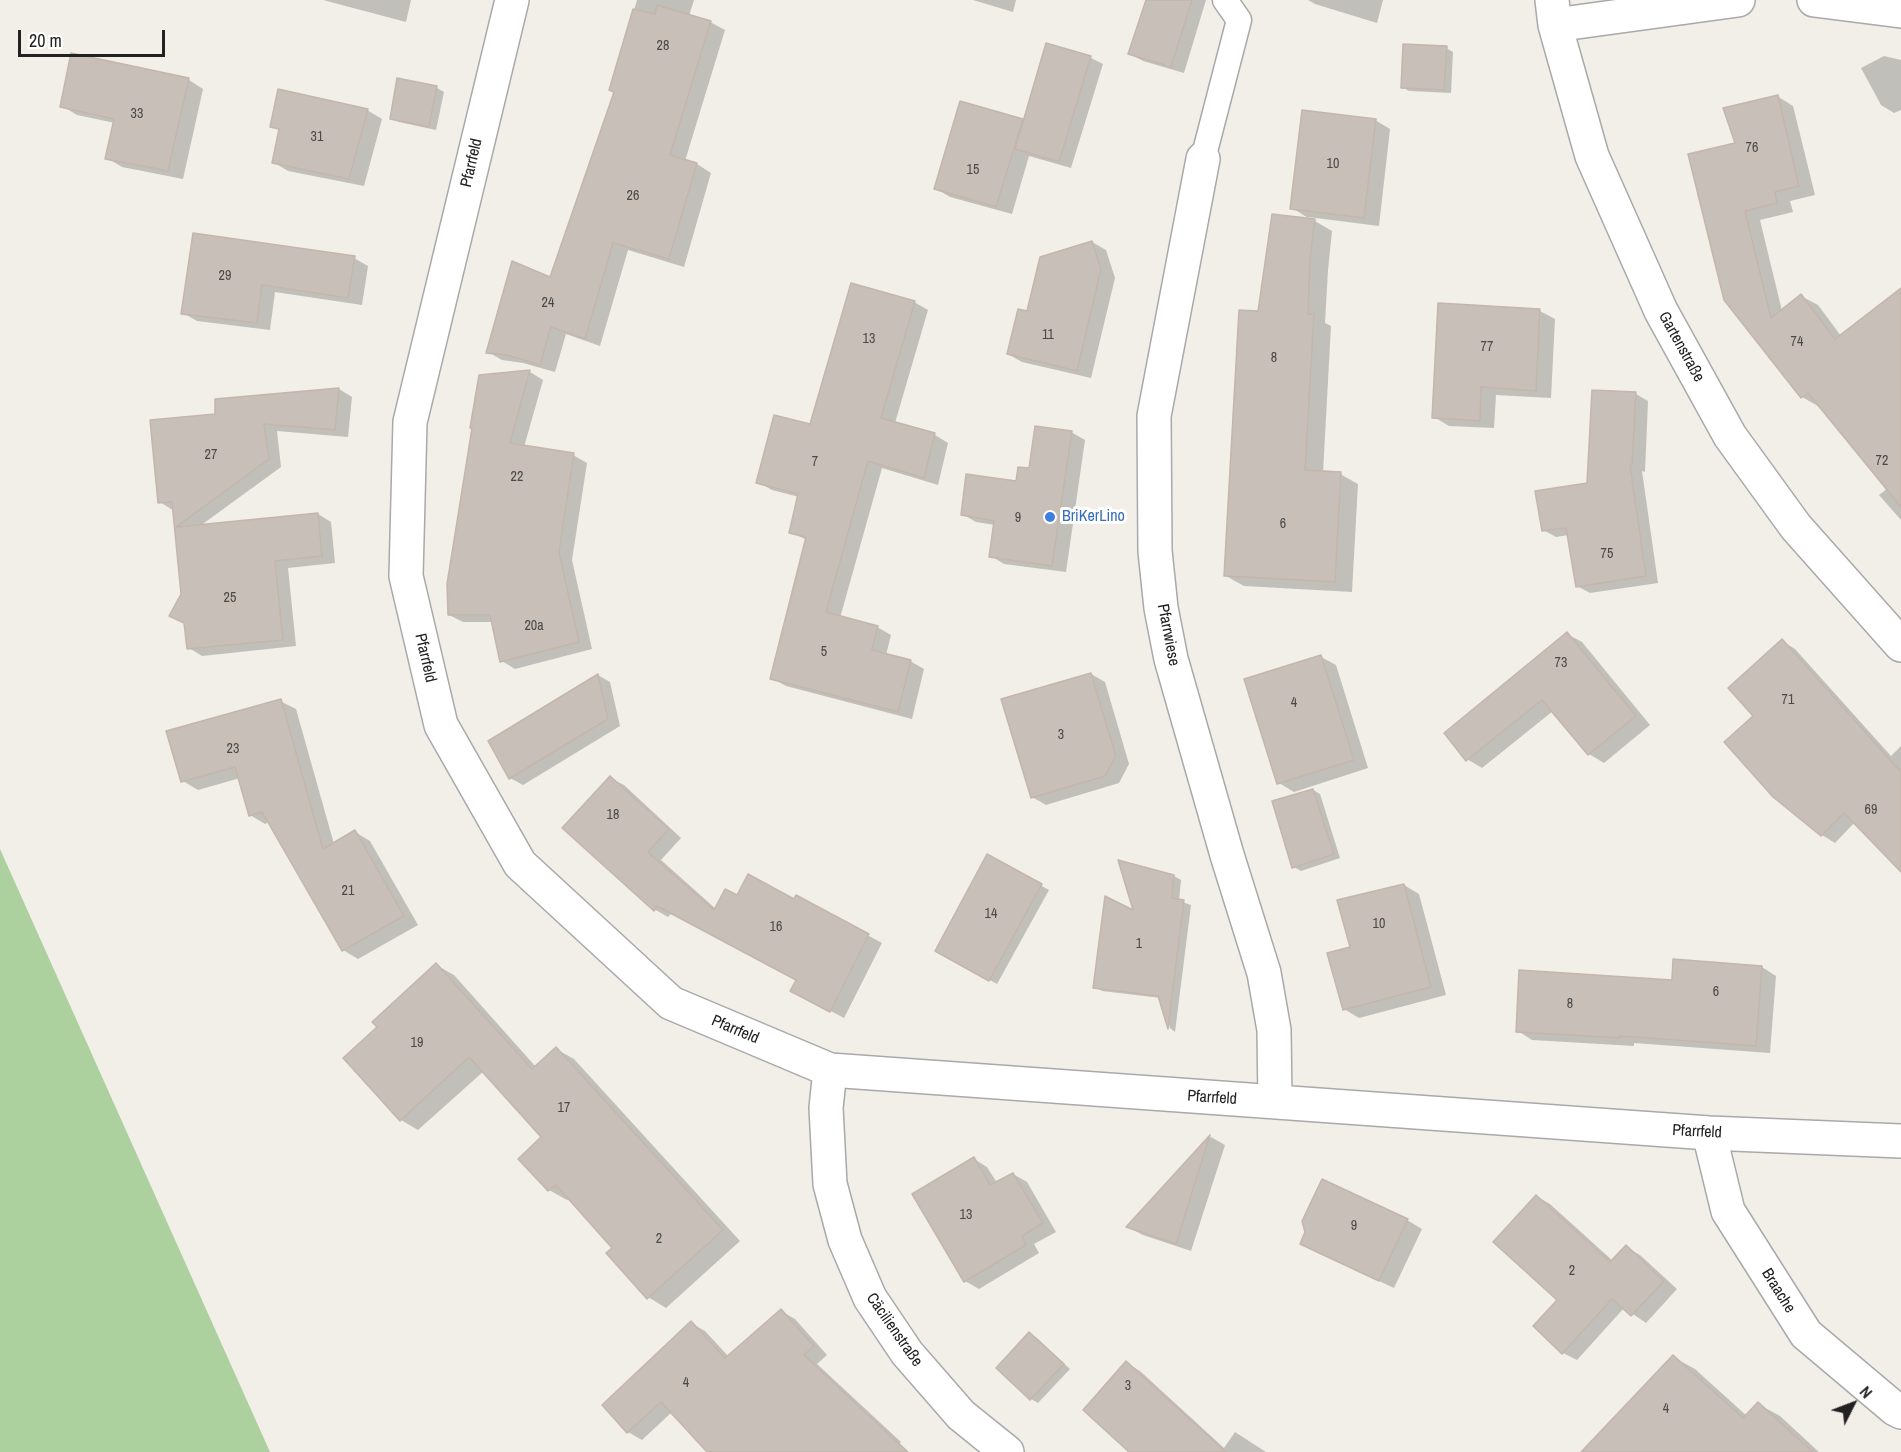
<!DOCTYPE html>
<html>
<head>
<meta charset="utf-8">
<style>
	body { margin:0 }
	#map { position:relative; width:1901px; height:1452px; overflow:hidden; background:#f2efe9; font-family:"Archivo Narrow",sans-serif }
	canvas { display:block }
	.north { position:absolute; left:1823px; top:1374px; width:60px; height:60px; -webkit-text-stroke:4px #fff; paint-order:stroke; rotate:48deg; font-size:16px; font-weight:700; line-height:24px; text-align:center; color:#222 }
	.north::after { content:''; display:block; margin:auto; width:21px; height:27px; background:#222; clip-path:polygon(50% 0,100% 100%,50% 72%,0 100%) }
	.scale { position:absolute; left:18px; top:30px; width:147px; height:27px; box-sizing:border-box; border:3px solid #222; border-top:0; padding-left:8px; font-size:18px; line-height:21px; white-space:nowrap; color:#222; -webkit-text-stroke:4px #fff; paint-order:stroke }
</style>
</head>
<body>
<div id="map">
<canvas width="1901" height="1452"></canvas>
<div class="north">N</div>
<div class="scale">20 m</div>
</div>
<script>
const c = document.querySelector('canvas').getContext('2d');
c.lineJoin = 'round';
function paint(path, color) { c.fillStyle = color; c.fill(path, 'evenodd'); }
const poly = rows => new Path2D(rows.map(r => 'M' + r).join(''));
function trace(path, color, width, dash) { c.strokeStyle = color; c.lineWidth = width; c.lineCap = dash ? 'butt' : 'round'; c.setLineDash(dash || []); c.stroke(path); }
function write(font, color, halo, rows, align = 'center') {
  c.font = font + ' "Archivo Narrow",sans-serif'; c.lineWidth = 6; c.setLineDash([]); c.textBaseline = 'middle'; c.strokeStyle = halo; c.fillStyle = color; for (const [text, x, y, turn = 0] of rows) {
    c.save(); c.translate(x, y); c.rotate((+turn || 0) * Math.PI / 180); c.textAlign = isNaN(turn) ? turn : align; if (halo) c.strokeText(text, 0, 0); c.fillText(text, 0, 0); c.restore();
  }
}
paint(poly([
	[0,849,270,1452,0,1452]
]), '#add19e');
paint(poly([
	[323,0,411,0,406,22],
	[637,0,694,0,689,16,710,22,725,30,685,161,697,164,711,173,684,267,628,250,600,346,566,334,555,372,523,363,502,360,488,352,551,279,616,92,611,90],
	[973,0,1016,0,1013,12],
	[1147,0,1206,0,1184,73,1143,61,1130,54],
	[1308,0,1383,0,1377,23,1315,4],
	[1047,45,1091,58,1103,64,1071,168,1029,156,1012,214,950,197,935,188,1022,120,1024,122],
	[1446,48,1453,52,1451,93,1409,91,1402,87],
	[1884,56,1901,60,1901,110,1894,113,1881,105,1861,68],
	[189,80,203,89,183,179,122,167,107,158,115,123,77,115,62,106],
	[399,80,437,88,444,92,436,130,399,122,392,118],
	[1777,96,1793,106,1815,195,1790,201,1793,212,1760,220,1782,311,1801,296,1818,305,1841,336,1901,290,1901,520,1879,495,1888,488,1820,405,1818,406,1802,397,1725,299,1737,144],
	[367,110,382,119,364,186,288,171,273,162,280,131,272,126],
	[1375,120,1390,129,1379,226,1308,217,1332,231,1328,270,1325,323,1331,326,1323,473,1340,474,1358,484,1352,592,1244,586,1226,576,1260,313,1313,221,1292,208],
	[194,234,354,258,368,266,362,305,275,292,270,330,197,321,183,313],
	[1092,242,1106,250,1115,278,1091,378,1022,362,1008,354,1028,313],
	[914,302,928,310,895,423,935,435,948,443,938,485,882,468,840,618,877,627,891,635,886,655,910,661,924,669,912,719,786,686,772,678,807,540,790,532,799,497,772,490,758,482,811,426],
	[1540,311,1555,319,1551,398,1496,395,1494,428,1449,426,1434,417],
	[530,372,543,380,524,447,573,455,587,463,572,560,592,649,515,669,502,661,493,622,463,622,449,615,480,376],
	[339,389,352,397,348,437,277,431,281,467,200,526,318,514,331,522,335,563,288,568,296,646,202,656,189,648,174,511,160,502,217,416,216,400],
	[1636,394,1648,401,1645,472,1642,471,1658,583,1590,593,1577,586,1569,535,1556,537,1543,530,1588,484],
	[1071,432,1085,440,1066,572,1004,564,991,556,995,525,976,522,962,514,1018,483],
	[1567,634,1582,642,1650,725,1604,763,1589,754,1553,711,1482,768,1467,759],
	[1782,641,1795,649,1891,756,1901,746,1901,869,1855,822,1835,843,1822,835,1774,796,1755,716],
	[1321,657,1336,665,1368,768,1294,792,1279,783],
	[1091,674,1105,682,1129,764,1119,783,1046,805,1032,797],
	[598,675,610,682,620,726,523,785,510,778],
	[280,701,296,709,334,844,355,832,370,841,418,925,358,959,343,950,269,822,265,824,250,815,240,778,198,790,183,781],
	[610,778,624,785,681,838,661,860,716,909,737,897,794,901,796,897,882,943,844,1018,806,998,798,980,672,913,668,917,654,909],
	[1313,790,1320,794,1340,858,1301,871,1294,867],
	[988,856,1049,890,997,984,937,951],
	[1120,862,1174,876,1181,880,1179,901,1191,905,1175,1032,1170,1028,1161,998,1102,991,1095,987,1135,913],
	[1404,885,1419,894,1446,995,1359,1018,1344,1009,1352,948],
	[436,965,454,975,536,1067,556,1049,574,1059,740,1241,666,1308,648,1297,614,1248,570,1198,567,1200,549,1190,520,1159,543,1137,484,1071,418,1130,401,1120,379,1027],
	[1762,967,1776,976,1770,1053,1634,1043,1634,1046,1532,1040,1518,1031,1673,981],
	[1211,1137,1225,1145,1191,1251,1143,1235,1128,1227],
	[974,1159,987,1167,997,1183,1013,1174,1027,1182,1056,1232,1034,1244,1039,1253,979,1289,965,1281],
	[1536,1196,1550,1204,1613,1261,1626,1247,1640,1255,1677,1289,1646,1323,1624,1308,1577,1360,1563,1353,1559,1300],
	[1407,1220,1422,1229,1394,1288,1316,1252],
	[781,1311,795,1319,827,1355,817,1364,901,1442,892,1452,733,1452,672,1412,642,1440,628,1432,691,1323,705,1331,729,1357],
	[1030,1334,1037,1338,1070,1369,1038,1403,1031,1399,998,1368],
	[1673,1357,1695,1369,1747,1416,1758,1404,1780,1416,1819,1452,1595,1452],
	[1126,1363,1140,1371,1224,1448,1235,1432,1266,1452,1131,1452]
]), '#0003');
const building = poly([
	[1146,0,1192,0,1171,67,1128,54,1146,0],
	[657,5,711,21,670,155,697,163,669,259,613,243,585,339,551,327,540,365,507,355,486,353,512,261,550,277,614,92,609,90,633,9,655,14,657,5],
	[1046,43,1091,56,1059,162,1015,149,1046,43],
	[1403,44,1447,46,1444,90,1401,88,1403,44],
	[71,53,189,78,168,171,105,159,114,119,60,107,71,53],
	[397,78,437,86,429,127,390,119,397,78],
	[278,89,368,109,349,179,272,163,279,129,270,127,278,89],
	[1778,95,1799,186,1775,192,1777,203,1745,211,1771,318,1801,294,1835,339,1901,288,1901,507,1808,393,1801,398,1724,300,1688,154,1735,143,1723,108,1778,95],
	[960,101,1023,119,996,207,934,189,960,101],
	[1302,110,1376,119,1364,218,1290,209,1302,110],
	[1272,214,1315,219,1310,259,1308,314,1314,314,1305,470,1341,472,1335,582,1224,576,1239,310,1258,311,1272,214],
	[193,233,355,256,348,298,262,285,257,323,181,314,193,233],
	[1092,241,1101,269,1077,371,1007,354,1018,309,1027,311,1040,257,1092,241],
	[851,283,915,301,881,418,935,433,924,478,868,461,826,612,878,626,872,650,911,660,898,712,770,679,806,537,789,533,798,494,756,483,774,415,810,424,851,283],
	[1438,303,1540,309,1536,391,1481,387,1480,421,1432,418,1438,303],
	[530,370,510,443,574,453,559,552,579,642,500,662,490,615,448,615,447,584,472,428,470,428,479,375,530,370],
	[339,388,335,430,264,424,269,459,176,527,318,513,322,556,275,561,283,640,187,649,184,623,169,616,181,594,172,502,158,503,150,420,215,414,215,399,339,388],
	[1592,390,1636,392,1632,465,1630,465,1646,576,1576,587,1566,528,1542,531,1535,491,1587,483,1592,390],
	[1035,426,1072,431,1052,566,989,557,994,521,961,515,966,474,1016,481,1018,467,1029,468,1035,426],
	[1567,632,1636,716,1588,755,1542,700,1466,761,1444,733,1567,632],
	[1782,639,1901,772,1901,872,1844,813,1821,836,1773,797,1724,742,1753,716,1728,688,1782,639],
	[1321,655,1354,760,1277,784,1244,679,1321,655],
	[1091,673,1116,756,1105,776,1031,798,1001,699,1091,673],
	[598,674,608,719,509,779,488,741,598,674],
	[281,699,323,849,355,830,404,916,342,951,262,812,249,816,235,767,181,782,166,731,281,699],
	[610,776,669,829,648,852,714,910,725,889,737,895,748,874,794,899,796,895,869,934,830,1012,790,991,796,980,657,906,654,911,562,828,610,776],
	[1313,789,1334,854,1292,868,1272,801,1313,789],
	[987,854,1042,884,989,981,935,951,987,854],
	[1118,860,1174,875,1172,898,1184,900,1168,1029,1158,996,1093,988,1105,896,1133,910,1118,860],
	[1404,884,1431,987,1343,1010,1327,953,1350,947,1337,900,1404,884],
	[1673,959,1762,966,1756,1046,1620,1036,1620,1038,1516,1032,1519,970,1672,980,1673,959],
	[436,963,532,1069,556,1047,723,1230,647,1299,606,1253,612,1248,556,1185,548,1191,518,1159,541,1137,469,1057,400,1121,343,1058,377,1027,372,1022,436,963],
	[1210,1135,1176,1244,1126,1227,1210,1135],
	[974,1157,990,1185,1013,1173,1043,1223,1022,1236,1026,1245,964,1282,912,1194,974,1157],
	[1322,1179,1408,1219,1379,1281,1300,1244,1305,1232,1302,1221,1322,1179],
	[1536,1195,1610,1262,1626,1245,1664,1281,1631,1316,1612,1299,1562,1354,1533,1326,1557,1300,1493,1242,1536,1195],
	[781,1309,814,1346,804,1355,908,1452,707,1452,661,1402,627,1433,602,1405,691,1321,725,1358,781,1309],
	[1029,1332,1064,1364,1030,1400,996,1368,1029,1332],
	[1673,1355,1743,1418,1758,1402,1813,1452,1581,1452,1673,1355],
	[1126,1361,1226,1452,1129,1452,1083,1410,1126,1361]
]);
paint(building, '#c7bfb8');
trace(building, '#c4b6ab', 1.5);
const lane = poly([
	[1203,159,1239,20,1225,0]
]);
const street = poly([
	[512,0,410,422,406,576,441,725,520,864,671,1003,830,1070,1709,1133,1901,1141],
	[1552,0,1555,25,1592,156,1661,311,1730,436,1796,527,1901,645],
	[1814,0,1901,11],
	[1555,25,1738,0],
	[1203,159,1154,416,1155,551,1161,608,1171,659,1227,855,1264,973,1274,1030,1275,1102],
	[830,1070,826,1108,830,1184,845,1240,870,1298,907,1353,961,1415,1007,1452],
	[1709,1133,1728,1211,1806,1334,1895,1409,1901,1412]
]);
trace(lane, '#a9a9a9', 27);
trace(street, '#a9a9a9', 36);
trace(lane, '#fff', 24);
trace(street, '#fff', 33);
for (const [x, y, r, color] of [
	[1050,517,6,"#3f7fe0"]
]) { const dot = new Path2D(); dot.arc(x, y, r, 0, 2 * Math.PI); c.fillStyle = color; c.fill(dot); trace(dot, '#fff', 2); }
write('14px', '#4b4948', null, [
	["28",663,46],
	["33",137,114],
	["31",317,137],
	["76",1752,148],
	["10",1333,164],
	["15",973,170],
	["26",633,196],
	["29",225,276],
	["24",548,303],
	["11",1048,335],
	["13",869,339],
	["74",1797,342],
	["77",1487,347],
	["8",1274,358],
	["27",211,455],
	["72",1882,461],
	["7",815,462],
	["22",517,477],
	["9",1018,518],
	["6",1283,524],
	["75",1607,554],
	["25",230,598],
	["20a",534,626],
	["5",824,652],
	["73",1561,663],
	["71",1788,700],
	["4",1294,703],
	["3",1061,735],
	["23",233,749],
	["69",1871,810],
	["18",613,815],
	["21",348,891],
	["14",991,914],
	["10",1379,924],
	["16",776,927],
	["1",1139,944],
	["6",1716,992],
	["8",1570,1004],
	["19",417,1043],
	["17",564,1108],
	["13",966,1215],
	["9",1354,1226],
	["2",659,1239],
	["2",1572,1271],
	["4",686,1383],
	["3",1128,1386],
	["4",1666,1409]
]);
write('16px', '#222', '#fff', [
	["Pfarrfeld",472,163,-77],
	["Gartenstraße",1681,347,61],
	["Pfarrwiese",1168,635,79],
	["Pfarrfeld",425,658,77],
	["Pfarrfeld",735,1030,23],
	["Pfarrfeld",1212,1098,4],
	["Pfarrfeld",1697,1132,3],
	["Braache",1778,1291,58],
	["Cäcilienstraße",894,1330,55]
]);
write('16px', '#366cbe', '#fff', [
	["BriKerLino",1062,517]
], 'left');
</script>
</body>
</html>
